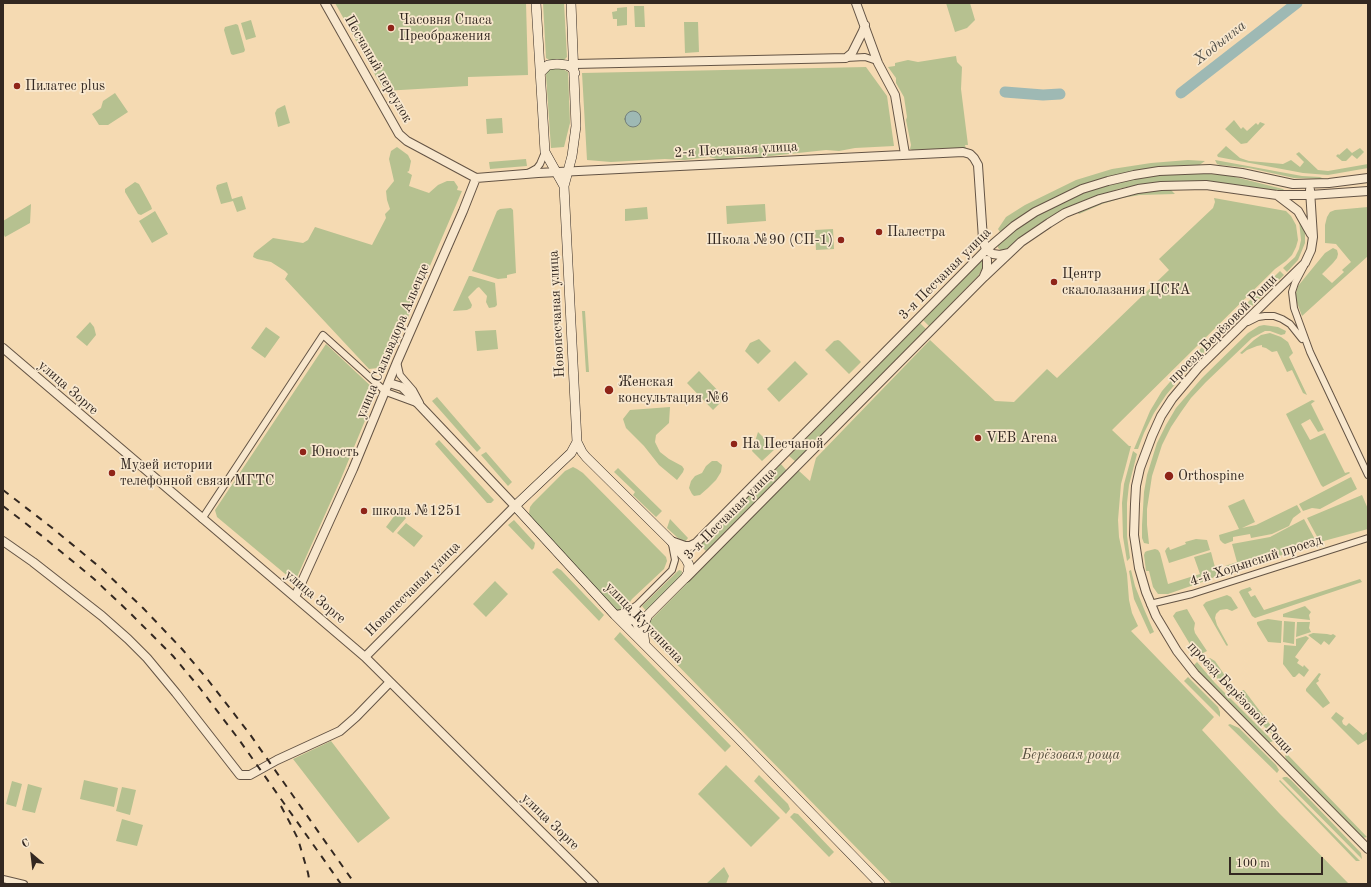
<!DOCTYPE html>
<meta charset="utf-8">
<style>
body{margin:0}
#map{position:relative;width:1371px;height:887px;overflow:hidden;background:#f5dab2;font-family:"Old Standard TT",serif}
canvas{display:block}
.frame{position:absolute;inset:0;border:4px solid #332821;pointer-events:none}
.north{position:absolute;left:12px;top:835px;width:40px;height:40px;-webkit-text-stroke:3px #f8e7cd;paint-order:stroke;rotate:332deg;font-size:11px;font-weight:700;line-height:16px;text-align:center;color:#332821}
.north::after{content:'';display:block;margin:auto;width:14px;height:18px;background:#332821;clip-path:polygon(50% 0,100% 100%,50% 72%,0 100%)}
.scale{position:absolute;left:1229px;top:857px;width:94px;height:18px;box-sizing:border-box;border:2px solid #332821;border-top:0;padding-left:5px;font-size:12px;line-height:14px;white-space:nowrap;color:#332821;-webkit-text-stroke:3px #f8e7cd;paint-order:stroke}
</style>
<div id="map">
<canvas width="1371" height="887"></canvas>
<div class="frame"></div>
<div class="north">С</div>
<div class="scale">100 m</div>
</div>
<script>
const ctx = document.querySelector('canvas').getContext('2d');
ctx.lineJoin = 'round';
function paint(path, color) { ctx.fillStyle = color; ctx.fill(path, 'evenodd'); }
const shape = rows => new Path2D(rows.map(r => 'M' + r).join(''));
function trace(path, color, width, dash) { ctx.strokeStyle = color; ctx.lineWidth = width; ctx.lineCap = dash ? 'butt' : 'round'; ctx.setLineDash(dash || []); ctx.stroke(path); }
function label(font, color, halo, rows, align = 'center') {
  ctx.font = font + ' "Old Standard TT",serif'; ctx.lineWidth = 3.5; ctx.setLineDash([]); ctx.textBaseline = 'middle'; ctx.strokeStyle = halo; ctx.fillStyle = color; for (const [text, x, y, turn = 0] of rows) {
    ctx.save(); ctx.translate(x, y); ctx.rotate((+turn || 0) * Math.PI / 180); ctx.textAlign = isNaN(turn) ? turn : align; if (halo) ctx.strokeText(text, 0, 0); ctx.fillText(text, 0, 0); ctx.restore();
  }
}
paint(shape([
 [335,3,526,3,528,75,468,77,468,86,384,91],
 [543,3,564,3,567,57,564,60,549,60,546,58],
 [946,3,970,3,975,20,967,28,955,32],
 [634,6,644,6,645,27,635,27],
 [627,7,627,25,617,26,617,19,613,19,612,12,617,11,617,8],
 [251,20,256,37,246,40,241,23],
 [684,22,698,22,699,52,685,53],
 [236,24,238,25,245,50,244,52,233,55,231,54,224,30,225,27],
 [956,56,957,62,962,67,961,89,968,145,965,145,966,149,916,152,910,149,911,145,906,120,907,117,904,97,896,83,896,78,888,67,895,66,895,63,908,60,918,62],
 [866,67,887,96,894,146,855,148,839,151,826,150,761,157,738,157,721,160,709,157,685,160,665,159,611,162,587,160,582,73],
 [551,69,563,69,568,72,570,123,564,147,551,148,546,75,547,71],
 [115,93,128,112,108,125,99,125,92,114,101,108,103,101],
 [285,105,290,123,278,127,275,113,277,109],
 [502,118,503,133,487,134,486,119],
 [1234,120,1241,129,1243,127,1247,131,1256,123,1258,125,1260,122,1265,124,1247,143,1241,144,1225,129],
 [1226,146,1240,158,1249,161,1283,164,1291,160,1300,167,1304,162,1296,154,1299,152,1318,170,1328,171,1368,164,1368,168,1328,175,1303,173,1218,157,1217,155],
 [397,147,408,155,411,161,409,171,407,172,412,175,409,186,429,193,438,185,447,181,454,181,458,187,457,190,462,191,388,364,378,368,369,369,285,279,288,274,285,271,271,262,257,259,253,257,254,253,273,238,303,243,308,240,315,227,372,245,386,218,385,214,390,209,387,200,386,191,394,181,389,159,391,151],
 [1347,148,1352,153,1360,148,1364,152,1357,159,1352,155,1346,161,1342,161,1336,156,1338,154,1339,155],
 [526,159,527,166,490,169,489,162],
 [1188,160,1205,161,1198,166,1159,168,1106,177,1081,186,1057,197,1033,209,1000,232,998,229,1006,217,1025,205,1076,180,1112,169,1151,163],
 [1215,160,1302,176,1320,177,1324,179,1294,178,1249,168,1220,165,1217,164],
 [1191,173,1227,175,1283,189,1285,191,1284,192,1207,182,1192,181,1161,182,1137,185,1118,189,1079,203,1047,219,1030,230,1005,250,1002,251,998,248,998,245,1013,230,1049,209,1086,192,1136,178,1160,175],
 [135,182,139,184,151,206,152,209,141,215,138,214,125,192,125,189],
 [227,182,232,199,242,196,246,209,237,212,233,201,221,204,216,188,217,185],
 [1170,189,1175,194,1140,195,1122,198,1102,204,1079,214,1077,212,1101,202,1139,192],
 [1214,198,1286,211,1291,216,1296,225,1298,240,1296,247,1292,255,1286,261,1275,269,1112,430,1129,446,1131,446,1121,484,1118,520,1119,537,1127,574,1129,600,1132,613,1138,626,1131,631,1214,717,1202,730,1279,813,1349,884,892,884,652,639,648,633,648,629,650,621,798,470,810,481,816,458,930,340,995,401,1014,402,1047,369,1057,378,1169,270,1159,259,1213,208,1215,202],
 [31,204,30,223,5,237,3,233,3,221],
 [765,204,766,221,727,224,726,206],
 [647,207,648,219,625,221,625,209],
 [1368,207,1368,256,1302,316,1296,300,1296,293,1298,286,1325,253,1333,248,1337,250,1338,254,1337,258,1333,263,1322,274,1332,283,1344,272,1342,270,1351,262,1336,244,1325,243,1325,225,1327,217,1330,212,1335,210],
 [511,208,513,210,516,273,507,275,507,278,498,279,472,271,497,211,500,209],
 [155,211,168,234,152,243,139,221],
 [1299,220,1305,230,1305,243,1298,260,1287,272,1283,268,1295,257,1299,249,1301,240],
 [833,229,834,249,816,250,815,230],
 [983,259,982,269,978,276,929,326,923,320],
 [1280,271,1284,275,1251,307,1247,303],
 [469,276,471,276,495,283,497,305,495,307,489,308,486,302,487,296,479,287,477,288,468,297,472,305,471,308,467,310,453,311],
 [1246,304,1250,308,1193,363,1166,395,1154,413,1144,433,1138,449,1134,449,1150,411,1162,391,1190,359],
 [582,311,585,311,589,372,586,372],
 [90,322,94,327,96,335,87,346,76,337],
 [920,323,926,329,796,462,789,456],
 [1264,325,1278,327,1286,331,1285,334,1281,335,1270,331,1265,331,1252,338,1206,382,1191,398,1181,412,1171,427,1162,445,1152,476,1147,509,1147,525,1149,544,1144,543,1142,538,1142,525,1144,492,1147,475,1157,443,1166,425,1176,408,1202,378,1248,333,1259,326],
 [266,327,280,337,265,358,251,348],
 [496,330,498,349,477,351,475,331],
 [1270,333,1281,337,1288,342,1293,353,1289,357,1307,395,1303,393,1292,370,1287,372,1277,351,1272,352,1266,348,1262,347,1262,345,1257,346,1247,350,1242,354,1240,353,1254,340,1261,335],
 [759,339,771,351,758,364,745,351,750,343],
 [838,340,840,341,861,362,849,374,825,350,834,341],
 [326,344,374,389,376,394,340,481,297,577,290,578,217,517,215,510],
 [795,361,808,374,779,402,767,389],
 [699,371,725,398,713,410,687,383],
 [437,397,481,448,477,452,432,401],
 [1312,400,1315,401,1311,404,1324,430,1318,432,1310,419,1301,424,1310,440,1325,433,1345,473,1349,472,1350,473,1323,487,1321,485,1286,414],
 [670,407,669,423,656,435,655,442,660,452,669,459,682,466,684,469,683,472,677,480,659,465,644,446,626,428,623,419,630,410],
 [758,432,775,449,762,461,752,451],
 [439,440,494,500,491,503,487,503,435,444],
 [1133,451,1137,454,1129,485,1127,503,1127,536,1130,558,1127,561,1123,537,1122,503,1124,484],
 [486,452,512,482,508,486,481,455],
 [712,461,717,461,722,465,721,472,716,480,708,488,700,495,694,496,692,494,689,488,691,481,695,476,702,473,706,466],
 [781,464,787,471,707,552,700,545],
 [573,467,577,469,583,473,666,557,667,561,664,569,632,599,626,608,623,611,618,611,531,519,529,513,530,507,533,503,565,471],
 [618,468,662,511,656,517,633,495,635,492,614,472],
 [1351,477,1357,489,1320,509,1312,508,1303,511,1299,504],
 [1362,495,1368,509,1368,529,1320,542,1307,518],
 [1244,499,1255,522,1242,528,1256,525,1297,505,1301,512,1293,518,1289,526,1272,534,1251,538,1250,534,1233,537,1233,541,1225,544,1223,543,1220,540,1219,535,1239,529,1228,506],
 [398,511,406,518,393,533,386,527],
 [670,519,688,538,685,542,679,539,667,528],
 [1304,519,1317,543,1230,573,1227,573,1225,570,1225,566,1237,562,1232,544,1270,537],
 [514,520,535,543,534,548,532,550,508,525],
 [406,523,423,536,414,547,397,533],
 [1196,539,1207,540,1210,550,1169,563,1165,551,1167,548,1169,547,1170,550,1186,544,1185,542],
 [1155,549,1158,550,1160,553,1168,584,1200,574,1194,557,1211,552,1217,575,1211,579,1168,594,1158,594,1153,587,1149,571,1146,571,1144,555,1145,552,1147,551],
 [557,568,561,570,604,615,599,621,552,572],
 [679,570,682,571,681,577,647,612,642,606],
 [1131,570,1135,586,1144,609,1154,632,1150,634,1134,599,1129,571],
 [1360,579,1362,582,1255,618,1252,616,1239,592,1241,590,1250,587,1252,590,1248,592,1251,597,1255,595,1264,610],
 [495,581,508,594,486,617,473,604],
 [1227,595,1231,597,1238,608,1232,611,1227,609,1220,610,1216,614,1215,618,1217,625,1228,645,1227,646,1226,645,1203,605,1206,602],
 [1305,606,1311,612,1309,615,1310,620,1283,617,1283,614],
 [1187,609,1195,623,1194,629,1195,633,1207,651,1197,656,1173,616,1176,612],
 [1268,619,1282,621,1281,643,1268,642,1257,624,1257,622],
 [1284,621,1295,622,1294,644,1283,642],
 [1297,622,1310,622,1309,628,1311,632,1296,637],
 [620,632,731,746,725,752,614,639],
 [1313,633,1327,634,1331,635,1333,634,1336,636,1329,645,1324,641,1321,645,1308,635],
 [1306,636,1309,638,1295,657,1299,660,1297,663,1303,667,1304,665,1309,670,1304,677,1299,673,1295,677,1293,677,1283,664,1284,645,1296,646,1296,639],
 [1210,658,1215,661,1237,693,1233,696,1204,664,1203,662,1205,660],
 [1197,662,1215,683,1273,741,1271,742,1268,742,1194,668,1194,665],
 [1319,673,1321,674,1318,679,1319,681,1316,683,1330,703,1323,708,1306,691,1306,689],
 [1188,677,1218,707,1220,712,1220,717,1184,681],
 [1243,690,1244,690,1275,731,1278,735,1276,738,1234,697],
 [1336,712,1344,718,1342,721,1343,724,1346,726,1349,723,1363,735,1368,731,1368,739,1358,745,1331,718],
 [1230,724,1239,728,1276,765,1279,770,1277,773,1228,725],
 [331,741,390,818,358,843,293,759],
 [1287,754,1367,837,1363,838,1287,762,1285,756],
 [726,765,780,818,751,847,698,794],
 [759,775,788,804,790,809,786,814,754,781],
 [1284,777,1287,777,1291,780,1361,853,1362,859,1282,778],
 [84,780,118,788,114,807,80,799],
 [1280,780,1360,861,1356,861,1279,781],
 [12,781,22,784,16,807,6,804],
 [28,784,42,788,35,813,22,810],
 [122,787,136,790,130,815,116,811],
 [794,813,798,814,834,852,829,857,790,817],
 [122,819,143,825,137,846,116,841],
 [724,867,729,876,726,884,706,884]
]), '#b6c190');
const water = shape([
 '625 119a8 8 0 1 1 16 0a8 8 0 1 1-16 0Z'
]);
paint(water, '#9eb9b4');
trace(water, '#737f79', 1);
trace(shape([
 [1005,92,1043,95,1060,94],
 [1181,93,1297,3]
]), '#9eb9b4', 11);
const minor = shape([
 [846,58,865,57,877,61],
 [528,173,537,168,540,164,545,152],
 [1304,266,1295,283,1292,292,1294,308,1310,352,1368,475],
 [1248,322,1258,317,1265,316,1274,316,1282,319,1290,324,1302,339],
 [397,362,400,375,413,390,420,403],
 [202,519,323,335,386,392,416,403],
 [1150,604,1192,594,1368,538],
 [637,605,634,614,634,620,641,637],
 [616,614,627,612,637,605,672,570,675,560,672,544],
 [3,879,24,884]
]);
const tertiary = shape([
 [325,3,399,134,407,141,476,178],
 [856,3,878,63,895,95,905,154],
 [574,64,846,58,852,53,863,31,865,25],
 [476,178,538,173,963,152,970,154,974,158,978,165,983,239,986,250],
 [1310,190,1313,237,1311,250,1305,263,1198,368,1172,399,1161,416,1152,436,1140,468,1136,486,1135,504,1134,535,1139,568,1146,592,1156,616,1177,651,1195,674,1209,688,1368,849],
 [1277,195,1298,211,1311,234],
 [986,250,993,254,1000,255,1009,253],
 [984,276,987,269,987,260],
 [3,348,365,657,594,884],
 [3,541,33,562,102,616,128,639,147,658,176,693,240,775,250,775,277,760,340,731,356,717,390,682],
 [671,541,685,546,690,546,696,543,986,250,1014,226,1035,212,1082,189,1108,181,1134,175,1159,171,1210,169,1242,173,1293,184,1329,183,1368,178],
 [686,578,984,277,1021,242,1049,223,1065,213,1100,199,1138,189,1161,186,1206,185,1277,195,1310,195,1368,191],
 [295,597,353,469,397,362,463,211,476,178],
 [365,657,515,506,407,392,402,387,389,383]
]);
const secondary = shape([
 [536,3,545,152,564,186],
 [571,3,576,126,572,156,564,186,577,442,582,452,586,457,671,541,686,559,689,565,688,573,685,578,645,618,636,620,629,620,615,615],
 [541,72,548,65,557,64,567,65,572,68,575,73],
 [577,442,571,453,515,506,615,615,737,737,880,884],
 [645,644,643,629,644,624,648,615]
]);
trace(minor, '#645445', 8);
trace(tertiary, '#645445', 10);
trace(secondary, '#332821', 10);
trace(minor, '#f8e7cd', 6);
trace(tertiary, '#f8e7cd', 8);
trace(secondary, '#f8e7cd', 9);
trace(shape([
 [3,490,51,527,102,569,143,608,182,649,208,680,249,733,355,884],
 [3,506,42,536,93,578,129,612,173,656,199,687,240,741,341,884],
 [281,806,290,823,298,839,308,873,310,884]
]), '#332821', 2, [7, 7]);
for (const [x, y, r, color] of [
 [391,28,4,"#8f2418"],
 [17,86,4,"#8f2418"],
 [879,232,4,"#8f2418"],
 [841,240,4,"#8f2418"],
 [1054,282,4,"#8f2418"],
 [609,390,5,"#8f2418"],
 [978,438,4,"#8f2418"],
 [734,444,4,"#8f2418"],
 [303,452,4,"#8f2418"],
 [112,473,4,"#8f2418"],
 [1169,476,5,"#8f2418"],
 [364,511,4,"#8f2418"]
]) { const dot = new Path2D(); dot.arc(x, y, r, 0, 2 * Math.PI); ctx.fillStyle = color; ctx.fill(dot); trace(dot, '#f8e7cd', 1.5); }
label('14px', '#332821', '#f8e7cd', [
 ["Часовня Спаса",399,20],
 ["Преображения",399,36],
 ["Пилатес plus",25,86],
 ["Палестра",887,232],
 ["Школа №90 (СП-1)",833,240,"right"],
 ["Центр",1062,274],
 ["скалолазания ЦСКА",1062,290],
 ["Женская",618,382],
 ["консультация №6",618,398],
 ["VEB Arena",986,438],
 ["На Песчаной",742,444],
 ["Юность",311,452],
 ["Музей истории",120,465],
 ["телефонной связи МГТС",120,481],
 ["Orthospine",1178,476],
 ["школа №1251",372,511]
], 'left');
label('14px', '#332821', '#f8e7cd', [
 ["Песчаный переулок",378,69,60],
 ["2-я Песчаная улица",736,150,-3],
 ["3-я Песчаная улица",945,274,-45],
 ["Новопесчаная улица",557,314,-93],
 ["проезд Берёзовой Рощи",1223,329,-45],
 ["улица Сальвадора Альенде",393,341,-67],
 ["улица Зорге",68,388,41],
 ["3-я Песчаная улица",730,514,-45],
 ["4-й Ходынский проезд",1256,561,-18],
 ["Новопесчаная улица",413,589,-45],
 ["улица Зорге",315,597,40],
 ["улица Куусинена",644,623,46],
 ["проезд Берёзовой Рощи",1240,698,47],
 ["улица Зорге",550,822,44]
]);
label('italic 14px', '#544e3d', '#f8e7cd', [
 ["Берёзовая роща",1071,755]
]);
label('italic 15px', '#4e4c46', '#f8e7cd', [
 ["Ходынка",1220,43,-38]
]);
</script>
